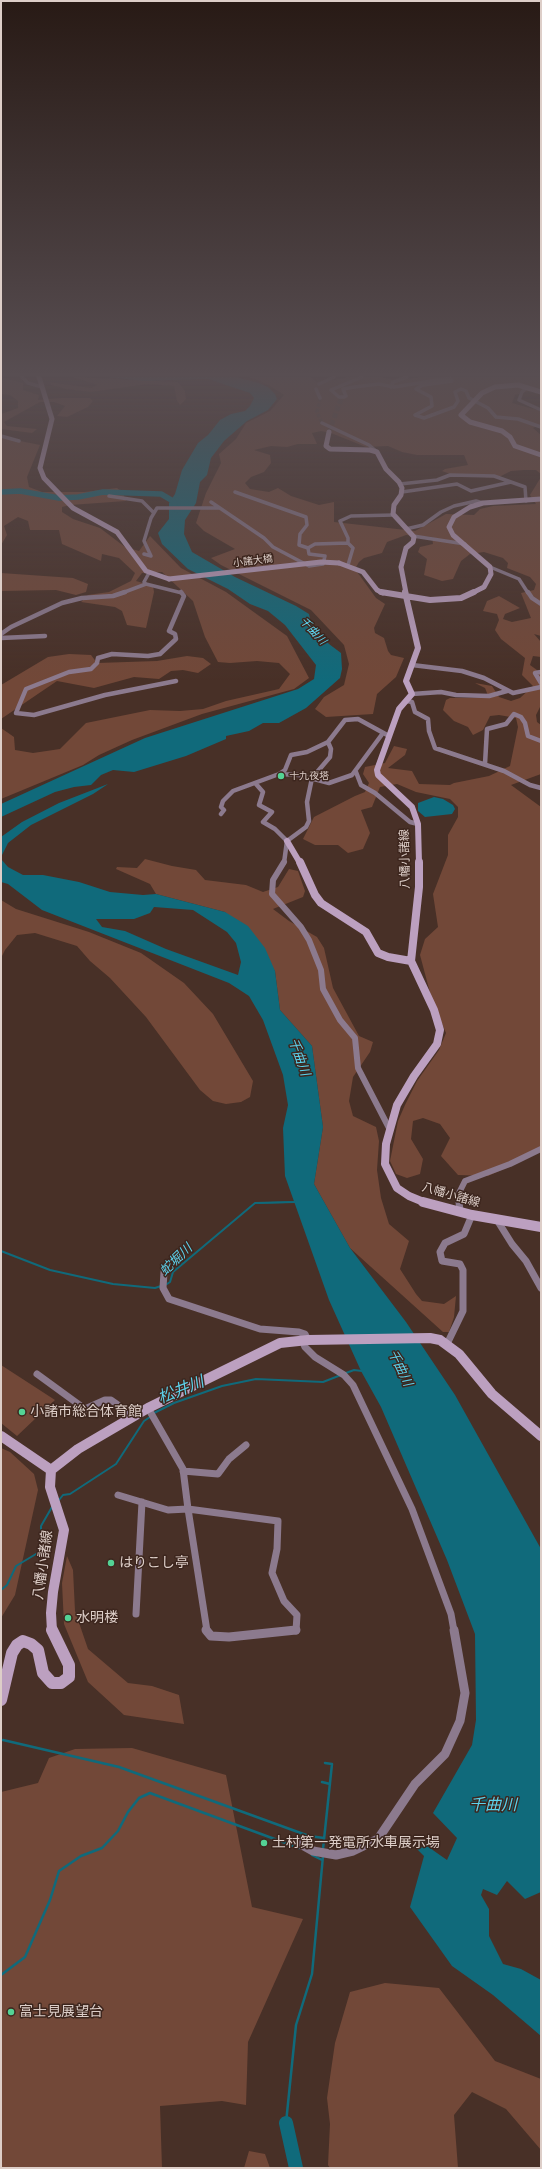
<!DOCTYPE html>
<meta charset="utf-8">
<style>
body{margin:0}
#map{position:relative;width:542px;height:2169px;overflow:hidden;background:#483027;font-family:"Alegreya Sans",sans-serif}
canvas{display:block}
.frame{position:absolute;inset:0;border:2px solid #ddcec8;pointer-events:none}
</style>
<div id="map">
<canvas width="542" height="2169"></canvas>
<div class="frame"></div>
</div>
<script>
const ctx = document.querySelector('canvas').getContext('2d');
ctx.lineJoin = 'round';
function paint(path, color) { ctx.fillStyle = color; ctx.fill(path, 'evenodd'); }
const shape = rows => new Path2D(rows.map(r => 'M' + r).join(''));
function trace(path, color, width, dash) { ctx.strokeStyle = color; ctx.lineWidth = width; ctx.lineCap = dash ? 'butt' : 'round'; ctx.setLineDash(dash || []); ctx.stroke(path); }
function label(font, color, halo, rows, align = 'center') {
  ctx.font = font + ' "Alegreya Sans","Noto Sans JP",sans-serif'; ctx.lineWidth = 3; ctx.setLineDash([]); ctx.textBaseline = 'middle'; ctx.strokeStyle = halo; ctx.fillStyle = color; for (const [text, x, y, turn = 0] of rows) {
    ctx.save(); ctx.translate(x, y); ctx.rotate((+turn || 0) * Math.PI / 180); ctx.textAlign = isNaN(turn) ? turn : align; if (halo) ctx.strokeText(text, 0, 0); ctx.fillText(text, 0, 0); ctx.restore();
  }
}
paint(shape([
 [1,377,23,383,23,390,39,395,38,400,61,398,90,398,93,401,88,407,67,417,57,416,65,406,54,402,40,402,4,422,7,426,37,429,32,433,1,429,1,414,18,408,18,401,10,395,1,394],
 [73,377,178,382,185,391,186,399,180,405,177,401,174,386,148,384,91,392,66,389,51,385,50,382,91,388,97,385],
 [250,377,310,377,317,382,353,377,380,377,395,380,424,377,541,377,541,388,515,395,512,403,541,411,541,424,533,428,541,435,541,474,536,470,524,470,511,471,497,478,453,475,442,471,445,469,468,465,464,455,417,455,402,452,388,446,366,447,331,433,321,431,312,433,317,444,298,444,287,447,271,446,254,450,270,455,271,463,264,472,251,477,245,483,250,489,269,492,278,488,291,496,319,505,334,502,334,522,415,531,446,514,474,515,480,509,493,506,536,504,530,495,541,477,541,636,534,634,541,642,541,657,533,656,530,665,541,673,541,705,536,715,537,722,541,725,541,774,511,785,541,807,541,1148,530,1157,488,1176,458,1175,441,1156,450,1138,440,1124,423,1118,413,1121,411,1139,423,1159,420,1174,407,1178,396,1174,390,1161,398,1121,405,1105,417,1081,439,1050,446,1033,432,1000,420,955,425,939,438,927,433,894,448,855,448,835,458,817,458,807,450,799,416,792,397,784,380,787,372,807,361,810,370,833,363,849,348,853,338,845,315,845,303,839,314,817,355,796,365,792,369,783,363,774,365,767,385,763,394,746,407,749,405,755,388,768,412,771,419,784,450,785,454,783,489,776,510,766,518,727,516,718,499,715,490,716,483,730,473,735,468,727,454,721,443,710,446,700,450,698,489,698,485,688,475,683,492,686,499,697,511,701,520,698,533,686,522,675,525,658,501,639,495,630,499,620,497,614,483,611,487,601,499,596,520,608,505,614,503,619,512,622,531,618,521,593,534,590,536,584,530,577,507,568,508,563,503,558,484,552,470,554,461,561,453,579,442,581,424,575,427,559,418,552,420,547,433,544,432,537,406,535,387,542,382,553,364,558,359,562,355,569,376,598,385,604,374,628,375,633,384,638,388,651,391,655,404,658,396,677,377,694,373,714,326,717,315,709,324,697,344,685,349,664,344,645,311,610,221,565,211,558,235,549,204,531,196,523,206,493,221,463,219,454,236,439,246,423,270,411,284,395,270,386],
 [1,437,40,445,27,477,29,487,42,492,85,492,117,488,123,493,126,501,70,505,62,507,62,512,73,519,100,528,125,547,139,551,150,536,181,568,226,592,287,636,309,678,294,689,202,714,132,740,99,755,83,765,1,799,1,728,14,737,15,750,33,753,60,749,86,723,150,710,180,711,203,709,226,701,279,689,290,674,279,663,257,661,230,663,218,662,205,637,193,601,162,572,142,573,136,581,153,586,154,592,146,628,127,625,122,611,115,607,81,602,88,595,109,592,131,581,135,573,119,558,102,554,101,561,62,544,59,530,30,530,28,521,18,517,4,526,7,535,1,545],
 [1,573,73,578,88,584,86,592,76,595,56,590,1,591],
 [69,654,91,655,97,663,157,661,187,656,203,658,211,664,198,673,183,670,171,671,159,679,134,677,94,688,57,681,1,719,1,685,48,657],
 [145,859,172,866,196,870,205,880,246,885,263,892,278,887,289,869,298,871,305,891,303,897,273,909,289,921,317,937,324,948,333,988,359,1036,373,1042,370,1052,353,1077,349,1101,353,1116,376,1127,379,1141,377,1170,381,1198,389,1224,409,1241,400,1269,416,1294,422,1301,444,1304,456,1296,454,1317,449,1332,443,1332,350,1248,314,1184,323,1127,312,1046,280,1010,275,971,225,912,156,894,150,884,116,869,117,867,137,868],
 [1,900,16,909,89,932,141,953,184,983,213,1014,253,1081,250,1097,241,1102,226,1104,213,1101,200,1090,146,1017,110,978,90,961,77,946,35,933,17,935,5,950,1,958],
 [1,1365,55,1400,17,1436,1,1423],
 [1,1448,10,1452,34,1474,38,1490,15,1595,1,1618],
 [67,1556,73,1570,75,1611,88,1649,128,1683,152,1686,179,1695,184,1724,124,1715,88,1682,64,1624,62,1583],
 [132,1748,226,1775,252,1907,303,1919,248,2042,246,2105,222,2101,160,2106,162,2168,1,2168,1,1792,38,1783,49,1758,75,1749],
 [385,1983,439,1988,495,2061,541,2079,541,2150,506,2109,472,2092,454,2115,458,2168,330,2168,328,2165,330,2124,327,2098,335,2043,350,1992],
 [249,2151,265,2154,270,2168,244,2168]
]), '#724838');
paint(shape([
 [107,377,236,377,259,383,268,387,275,394,277,399,268,410,247,421,224,441,211,458,207,475,200,482,196,503,185,520,184,534,192,552,235,577,296,606,309,614,311,624,329,644,341,653,342,669,340,678,306,708,279,723,263,723,249,731,226,736,226,739,186,756,134,772,113,770,101,775,91,785,74,787,55,792,1,817,1,804,145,738,298,689,314,679,316,665,285,625,268,611,250,604,228,589,188,569,162,544,158,533,169,519,169,503,175,494,182,470,198,443,208,435,220,420,231,414,245,411,250,406,254,398,250,393,208,379,144,381],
 [108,784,93,794,31,825,8,843,1,857,1,837,22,822,59,803],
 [434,797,443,799,453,805,455,809,452,814,425,817,418,811,418,803],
 [1,859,8,867,23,875,43,875,79,882,110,892,143,895,156,894,225,912,248,926,265,948,275,971,280,1010,312,1046,323,1127,314,1184,350,1248,406,1322,455,1395,541,1549,541,1892,525,1899,507,1881,497,1895,483,1889,481,1895,489,1909,489,1936,503,1964,521,1969,541,1980,541,2036,493,1995,452,1966,410,1907,424,1856,417,1849,427,1846,447,1860,457,1838,433,1813,472,1745,476,1720,475,1634,447,1560,381,1407,361,1371,329,1300,285,1176,283,1128,288,1105,283,1075,263,1020,249,996,229,983,42,910,8,884,1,882],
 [154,907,193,910,227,932,236,943,241,962,238,975,166,949,125,931,102,927,96,919,134,919,150,913]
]), '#106a7b');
trace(shape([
 [258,1203,295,1202]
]), '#106a7b', 1.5);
trace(shape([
 [1,1251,50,1270,113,1284,155,1288,161,1286],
 [167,1284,170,1282,173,1272,255,1203,295,1202],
 [346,1373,354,1370,362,1371],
 [154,1413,174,1403,222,1386,256,1379,323,1382,341,1375],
 [59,1500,63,1495,70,1494,116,1464,144,1421,150,1417],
 [1,1590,7,1585,16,1566,41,1551,41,1526,52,1507]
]), '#106a7b', 2);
trace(shape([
 [3,1740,119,1767,309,1836,324,1838],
 [322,1782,330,1784],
 [323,1849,332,1764,325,1763],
 [312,1855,322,1860],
 [1,1975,25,1957,50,1900,59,1871,81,1856,102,1848,118,1831,128,1812,139,1798,150,1793,299,1848],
 [286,2123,296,2025,312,1974,323,1856]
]), '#106a7b', 2.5);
trace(shape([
 [1,492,20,491,59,498,78,497,103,492,161,494,173,501,177,510]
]), '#106a7b', 5.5);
trace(shape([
 [286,2123,296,2168]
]), '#106a7b', 14);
trace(shape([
 [320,398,317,412,322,423]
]), '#5e483f', 3.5, [3.5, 2]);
trace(shape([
 [329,432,349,377]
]), '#5e483f', 5, [5, 2.5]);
trace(shape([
 [22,377,28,383,42,387],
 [362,377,331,390,339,397,344,397,346,396,343,389,354,387,379,384,394,387,450,378,452,381,423,385,416,389,431,397,432,406,415,415,424,418,454,407,458,401,455,392,461,389,466,391,469,398,488,408,496,417,518,419,541,427],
 [319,384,334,377],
 [391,387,393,382,407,377],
 [527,387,522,392,519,400,541,410],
 [316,389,320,398],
 [322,423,369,445,376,451],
 [1,436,19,441],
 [400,484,437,480,450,475,494,476,511,482],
 [235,492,306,517,307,525,300,534,299,545,308,548,315,544,348,543],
 [402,492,457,484,471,491,511,482,525,487,526,501],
 [109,496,142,501,154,513],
 [211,502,264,538,273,547,309,566,323,564,325,556,309,554,308,548],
 [406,529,423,525,441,512,454,506,476,501,483,503],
 [413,536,465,544],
 [144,554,151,556,144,541,151,518,157,508,220,508],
 [348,565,353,548,348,543,348,538,340,521,351,516,394,515],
 [490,567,519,579,528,593],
 [146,584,144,582,149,573],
 [122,593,146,584,182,593]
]), '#8c7a8e', 3.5);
trace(shape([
 [528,592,532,598,541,604],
 [1,634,11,627,62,603,82,598,113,596,125,592],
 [1,638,45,636],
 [412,665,462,671,484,678,513,693,541,687],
 [541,672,535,673,541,683],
 [176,681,105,695,34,715,16,713,26,689,69,672,91,669,97,663,98,658,112,654,148,656,160,654,176,639,175,634,169,631,184,596,181,592],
 [412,694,441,692,456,695,489,696,507,691],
 [407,701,412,702,415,712,428,719,429,731,435,748,504,771,530,785,541,788],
 [485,764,487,729,506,724,514,714,521,717,525,723,528,736,541,741],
 [356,772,361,785,375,793,410,822,418,824],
 [279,774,299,775,329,783,352,775,383,733],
 [256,784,263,792,259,805,272,812,263,822,275,829,287,841],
 [221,814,224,810,221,807,223,801,233,791,279,774,285,770,291,755,307,752,328,742,345,720,358,719,389,736],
 [287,841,306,827,309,821,307,802,312,778,330,757,331,749,328,742],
 [284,863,287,841]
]), '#8c7a8e', 4.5);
trace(shape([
 [284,862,273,880,272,894,301,927,309,940,321,970,323,989,340,1020,355,1038,358,1068,389,1128],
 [460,1203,459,1193,465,1181,510,1164,541,1149]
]), '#8c7a8e', 6);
trace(shape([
 [459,1202,460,1211],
 [497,1220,512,1244,526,1261,541,1288],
 [164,1272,163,1288,169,1299,260,1329,299,1332,305,1334,308,1340],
 [302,1340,305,1347,315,1357,344,1375,353,1385,412,1509,451,1614,454,1631],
 [447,1344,463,1311,463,1270,460,1264,442,1261,440,1252,445,1243,464,1234,472,1215],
 [37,1374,85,1409,105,1400,111,1400,134,1416],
 [148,1408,183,1469,188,1509],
 [183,1471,218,1474,229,1459,246,1445],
 [118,1495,168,1510,188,1509],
 [188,1509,278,1521,277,1549,272,1573,284,1601,297,1615,296,1631],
 [188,1509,207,1631],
 [136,1614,142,1502]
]), '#8c7a8e', 7);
trace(shape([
 [206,1630,211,1636,229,1637,296,1630],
 [297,1842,313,1851,336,1855,353,1851,378,1839,415,1784,445,1754,460,1721,465,1693,454,1630]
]), '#8c7a8e', 9);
trace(shape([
 [39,377,52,419,40,468,44,478,73,508,117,532,146,571,169,579],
 [541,392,518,385,495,387,482,393,461,415,470,422,502,431,510,437,515,446,541,455],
 [329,432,326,446,330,449,370,450,377,452,386,469,399,482,402,488,401,495,394,505,393,514,414,537,413,542,406,548,401,567,406,593],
 [339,563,363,572,377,590,383,593],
 [472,593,484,587,491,574,490,567,453,535,449,527,454,517,470,507,483,503,541,499]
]), '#bca0c0', 5);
trace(shape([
 [381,592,430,600,461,598,474,592],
 [405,592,418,648,406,681,412,694,399,709,377,770,378,775,412,807,418,824,419,863],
 [287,841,300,863]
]), '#bca0c0', 6);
trace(shape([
 [300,862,315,895,321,903,366,932,378,953,388,957,411,961],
 [419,862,419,887,411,961,434,1010,440,1030,437,1044,414,1076,397,1105,386,1144,385,1164,397,1188,409,1196,426,1203]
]), '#bca0c0', 8);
trace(shape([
 [423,1202,472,1215,541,1227],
 [1,1436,51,1470],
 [52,1631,51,1613,53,1592,64,1530,50,1487,51,1470,78,1449,148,1408,280,1343,308,1340,430,1338,440,1340,459,1354,492,1394,541,1436]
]), '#bca0c0', 10);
trace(shape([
 [1,1700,12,1653,17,1645,23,1641,31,1644,38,1650,43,1673,52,1683,61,1683,69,1677,69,1665,52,1630]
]), '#bca0c0', 12);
trace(shape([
 [169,579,321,562,339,563]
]), '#bca0c0', 5);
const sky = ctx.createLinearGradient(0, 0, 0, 681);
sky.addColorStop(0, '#281a15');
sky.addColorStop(0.55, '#584e52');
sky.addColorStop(1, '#584e5200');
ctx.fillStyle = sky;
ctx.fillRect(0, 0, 542, 681);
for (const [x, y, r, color] of [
 [281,776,4,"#54d395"],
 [22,1412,4,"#54d395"],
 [111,1563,4,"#54d395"],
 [68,1618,4,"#54d395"],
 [264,1843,4,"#54d395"],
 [11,2012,4,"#54d395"]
]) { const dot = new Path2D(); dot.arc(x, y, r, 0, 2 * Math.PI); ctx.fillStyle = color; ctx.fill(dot); trace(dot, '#3d261e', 1.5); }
label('10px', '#ddcec8', '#3d261e', [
 ["小諸大橋",253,561,-7]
]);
label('10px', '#ddcec8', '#3d261e', [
 ["十九夜塔",289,776]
], 'left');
label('italic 11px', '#5cd2ec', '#3d261e', [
 ["千曲川",313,631,47]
]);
label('12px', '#ddcec8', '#3d261e', [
 ["八幡小諸線",405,859,-91],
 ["八幡小諸線",451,1195,16]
]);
label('italic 13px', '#5cd2ec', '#3d261e', [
 ["千曲川",299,1057,70],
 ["蛇堀川",176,1260,-44],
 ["千曲川",400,1368,64]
]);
label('14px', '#ddcec8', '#3d261e', [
 ["小諸市総合体育館",30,1412],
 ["はりこし亭",119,1563],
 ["水明楼",76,1618],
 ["土村第一発電所水車展示場",272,1843],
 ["富士見展望台",19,2012]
], 'left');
label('14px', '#ddcec8', '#3d261e', [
 ["八幡小諸線",43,1565,-82]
]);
label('italic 16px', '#5cd2ec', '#3d261e', [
 ["松井川",181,1390,-22],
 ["千曲川",493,1805]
]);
</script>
